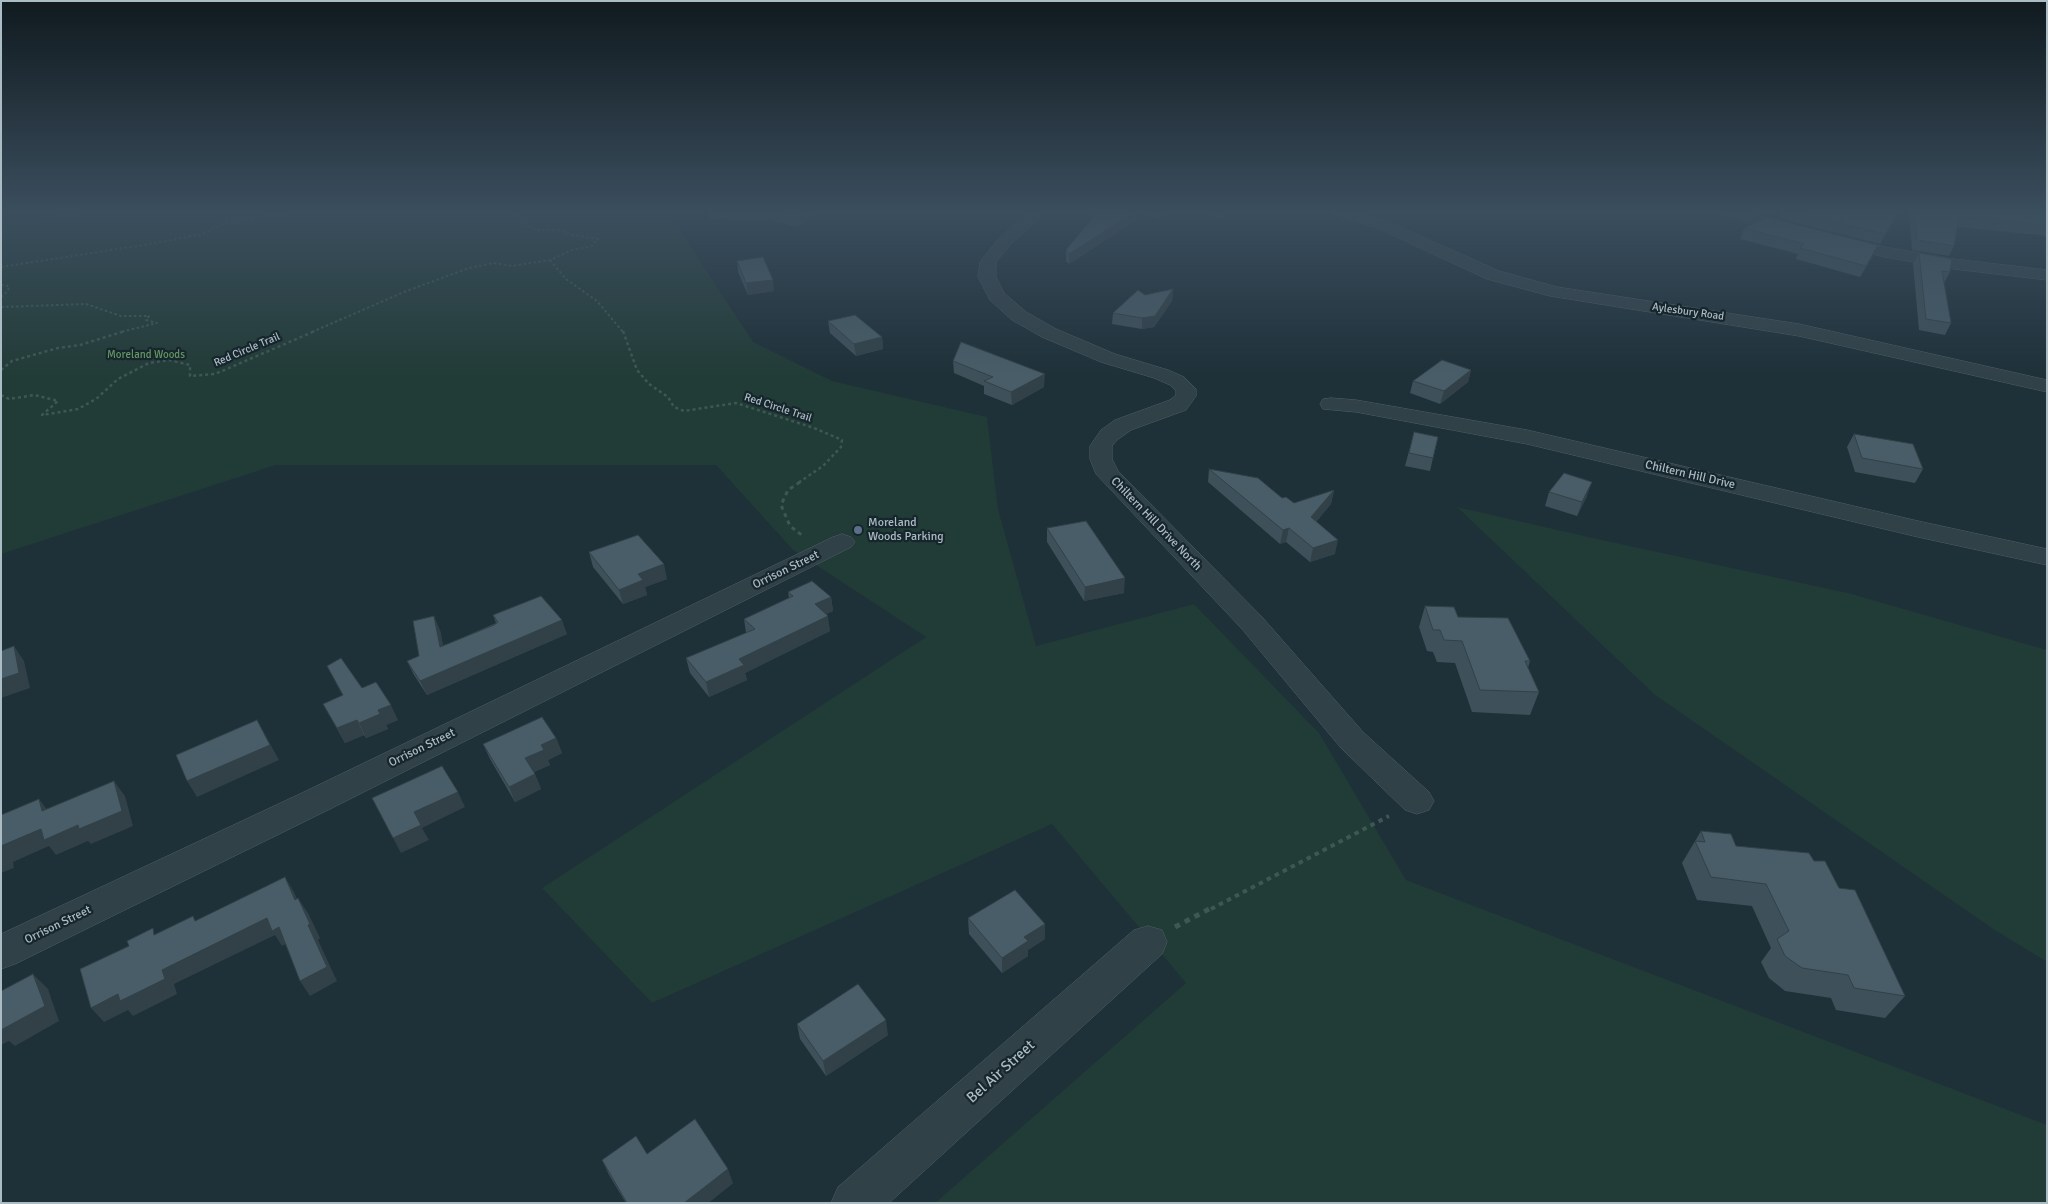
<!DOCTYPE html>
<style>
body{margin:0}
#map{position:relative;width:2048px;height:1204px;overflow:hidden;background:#1e3038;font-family:Signika,sans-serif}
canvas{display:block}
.frame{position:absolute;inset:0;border:2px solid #abbcc5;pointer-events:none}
</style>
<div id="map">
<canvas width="2048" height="1204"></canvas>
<div class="frame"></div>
</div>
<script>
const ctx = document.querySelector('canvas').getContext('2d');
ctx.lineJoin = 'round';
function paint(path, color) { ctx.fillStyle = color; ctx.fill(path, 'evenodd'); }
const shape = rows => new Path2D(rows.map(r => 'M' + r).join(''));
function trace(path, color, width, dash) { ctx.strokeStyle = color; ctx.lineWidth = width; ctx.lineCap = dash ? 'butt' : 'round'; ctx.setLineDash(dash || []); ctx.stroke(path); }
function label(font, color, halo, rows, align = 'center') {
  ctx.font = font + ' Signika,sans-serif'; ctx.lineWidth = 4.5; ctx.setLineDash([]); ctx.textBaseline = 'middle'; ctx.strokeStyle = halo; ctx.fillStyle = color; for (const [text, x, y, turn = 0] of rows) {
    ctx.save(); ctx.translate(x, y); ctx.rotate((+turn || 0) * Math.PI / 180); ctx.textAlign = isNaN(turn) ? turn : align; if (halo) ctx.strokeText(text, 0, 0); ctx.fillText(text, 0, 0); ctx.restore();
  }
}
paint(shape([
 [84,211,667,211,753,342,832,381,987,417,998,509,1036,646,1194,604,1319,733,1406,880,2047,1125,2047,1203,935,1203,1186,983,1052,824,652,1003,542,888,926,637,793,550,716,465,276,465,1,554,1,221],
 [1457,507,1602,540,1848,593,2047,650,2047,962,1993,929,1655,695]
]), '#213b36');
const minor = shape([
 [1030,211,1047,211,1011,244,996,262,996,277,1004,293,1026,312,1056,329,1115,354,1168,370,1184,377,1196,389,1196,396,1186,410,1131,430,1117,440,1112,446,1112,459,1118,471,1262,617,1363,732,1429,792,1434,801,1429,810,1417,814,1405,810,1341,748,1242,629,1096,474,1090,459,1090,446,1101,430,1115,420,1170,400,1176,395,1176,391,1170,385,1154,378,1101,362,1042,337,1012,320,990,300,978,277,980,262,999,238,1030,211],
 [1330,211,1353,211,1387,221,1499,271,1557,287,1799,324,2047,380,2047,392,1799,336,1550,296,1487,279,1375,227,1333,214,1330,211],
 [1717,211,1740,211,1801,227,1803,230,1801,233,1795,235,1719,214,1717,211],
 [1839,236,1885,247,1954,259,2047,270,2047,280,1954,269,1885,257,1833,244,1831,241,1833,238,1839,236],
 [1331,398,1356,400,1527,430,1918,521,2047,549,2047,565,1918,537,1527,444,1356,412,1323,409,1320,404,1323,399,1331,398],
 [842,534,851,537,855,542,851,547,330,809,15,964,1,969,1,934,306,791,833,537,842,534],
 [1148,926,1162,930,1167,942,1162,954,889,1203,831,1203,838,1187,1134,930,1148,926]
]);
trace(minor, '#4f5f66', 1);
trace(shape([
 [550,260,566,279,597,301,623,332],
 [1,267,150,244,203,234,224,223,301,211],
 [1,285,9,286,8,291,1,297],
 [1,307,86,304,121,316,149,316,146,320,157,323,121,332],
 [312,332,404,292,469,268,494,263,512,266,550,260,572,250,592,246,598,239,573,235,560,230,536,230,515,218,513,211]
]), '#3f5753', 2, [2.5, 2.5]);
trace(shape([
 [623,331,637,370,649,384,668,397,674,407,684,411,736,403,814,428,842,440,841,447,823,466,798,483],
 [1,370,12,361,58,348,80,345,125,331],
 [1,395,9,399,35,395,58,401,42,415,78,409,96,399,118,379,149,363,169,360,190,365,190,376,215,374,315,331]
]), '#3f5753', 2.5, [3, 3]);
trace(shape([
 [800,482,788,490,781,505,790,526,803,536]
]), '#3f5753', 3, [4, 4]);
trace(shape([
 [1211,909,1389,816]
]), '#3f5753', 4, [4.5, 4.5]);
trace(shape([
 [1175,927,1213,907]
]), '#3f5753', 5, [5.5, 5.5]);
paint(minor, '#314148');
paint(shape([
 [707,211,822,211,797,227,770,220,709,219],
 [1098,211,1171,211,1167,216,1162,215,1160,218,1141,215,1138,219,1069,264,1066,261,1066,250],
 [1199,211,1238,211,1222,219],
 [1783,211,1900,211,1880,244,1780,219],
 [1909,211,2047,211,2047,237,2040,235,1957,227,1954,246,1949,256,1912,250],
 [1744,228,1873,256,1860,277,1796,259,1798,254,1740,239],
 [1919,253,1950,272,1944,283,1951,323,1945,335,1919,330,1913,264],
 [737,261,774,291,748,295,738,272],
 [1173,289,1172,301,1154,327,1142,329,1112,324,1113,313,1145,295],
 [828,321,882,337,883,349,856,356,830,333],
 [953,361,1044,387,1012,405,984,394,984,386,954,373],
 [1471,370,1468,382,1440,404,1410,393,1413,381],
 [1414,432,1438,437,1430,471,1405,466],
 [1854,434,1923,469,1915,483,1855,472,1847,447],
 [1209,469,1294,503,1334,490,1331,504,1316,522,1335,554,1310,562,1286,542,1280,544,1208,482],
 [1549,492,1587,496,1577,516,1545,506],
 [1047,528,1124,593,1084,601,1047,542],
 [589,552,667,579,645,587,647,595,623,604,593,567],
 [788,592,831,597,833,611,826,614,830,631,745,673,747,680,709,697,690,673,686,658,746,633,744,619,789,598],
 [1425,606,1458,617,1530,661,1528,668,1539,692,1530,715,1472,712,1455,663,1437,662,1433,652,1427,651,1419,627],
 [493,615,567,634,427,695,414,675,407,661,419,656,440,630,443,646,496,623],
 [327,666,362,688,398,720,386,725,388,729,366,738,364,735,345,743,323,704,343,696],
 [556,738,562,753,548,760,550,765,534,772,541,789,515,802,490,759,483,744],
 [1701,831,1736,846,1814,861,1839,888,1905,996,1885,1018,1836,1010,1831,998,1785,991,1769,978,1761,962,1771,948,1752,906,1697,900,1682,863],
 [968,918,1045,924,1045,939,1028,950,1028,956,1002,973,969,934],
 [797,1024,888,1035,826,1076,800,1039],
 [647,1154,733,1183,708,1203,626,1203,609,1175,602,1160]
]), '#3e5059');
paint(shape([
 [807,211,822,211,797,227,796,218],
 [1136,211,1141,211,1141,215,1138,219,1069,264,1069,254],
 [1167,211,1171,211,1167,216],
 [1223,211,1238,211,1222,219],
 [1899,211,1900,211,1880,244,1885,234],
 [1878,245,1873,256,1860,277,1866,266],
 [773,280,774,291,748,295,746,283],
 [1173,289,1172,301,1154,327,1142,329,1142,318],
 [882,337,883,349,856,356,854,344],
 [1471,370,1468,382,1440,404,1444,391],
 [1045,374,1044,387,1012,405,1011,392],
 [1592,482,1587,496,1577,516,1582,502],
 [1334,490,1331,504,1308,531,1311,517],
 [1289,528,1286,542,1280,544,1283,530],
 [1338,540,1335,554,1310,562,1313,548],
 [664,564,667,579,645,587,647,595,623,604,619,590,638,574],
 [1125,578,1124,593,1084,601,1085,587],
 [831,597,833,611,817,619,815,604],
 [434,616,440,630,446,661,440,647],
 [828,616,830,631,745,673,747,680,709,697,706,682,739,659],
 [562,620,567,634,427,695,420,681],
 [14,646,24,661,30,688,1,698,1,679],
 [391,705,398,720,386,725,388,729,366,738,359,723,378,710],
 [257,720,279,760,197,797,187,781],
 [357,720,364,735,345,743,337,728],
 [556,738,562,753,548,760,550,765,531,773,525,758,541,745],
 [535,774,541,789,515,802,509,787],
 [114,781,125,796,133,826,91,844,88,841,56,855,49,846,13,862,14,868,1,873,1,846,41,829,78,825],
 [458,792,465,807,422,828,429,840,401,853,393,838,414,812],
 [39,799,51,815,42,811],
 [285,877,294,892,304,915,295,900],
 [298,898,308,913,320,938,318,940,337,981,310,996,300,981,308,925],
 [267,918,279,927,289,942,282,946,275,935,174,984,177,994,133,1016,128,1010,104,1022,91,1008,162,970],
 [1045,924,1045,939,1028,950,1028,956,1002,973,1002,958,1024,937],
 [33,974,48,989,59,1021,15,1046,9,1041,1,1045,1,1028],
 [886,1020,888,1035,826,1076,823,1061],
 [728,1169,733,1183,708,1203,684,1203]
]), '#324148');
const building = shape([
 [751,211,807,211,796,218,769,211,751,211],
 [1098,211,1136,211,1069,254,1066,250,1098,211],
 [1790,211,1899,211,1885,234,1790,211],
 [1914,211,2047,211,2047,225,1959,217,1954,246,1917,240,1914,211],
 [1767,217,1878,245,1866,266,1800,248,1804,244,1744,228,1767,217],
 [1919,253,1952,259,1950,272,1942,271,1951,323,1926,319,1919,253],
 [763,257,773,280,746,283,737,261,763,257],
 [1173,289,1155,316,1142,318,1113,313,1138,290,1145,295,1173,289],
 [855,315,882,337,854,344,828,321,855,315],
 [961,342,1045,374,1011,392,984,381,993,377,953,361,961,342],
 [1442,360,1471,370,1444,391,1413,381,1442,360],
 [1414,432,1438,437,1433,458,1409,453,1414,432],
 [1854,434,1913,444,1923,469,1862,458,1854,434],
 [1209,469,1258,478,1282,498,1286,497,1294,503,1334,490,1311,517,1338,540,1313,548,1289,528,1283,530,1209,469],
 [1564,473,1592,482,1582,502,1549,492,1564,473],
 [1086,521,1125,578,1085,587,1047,528,1086,521],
 [638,535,664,564,638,574,643,580,619,590,589,552,638,535],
 [812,581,831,597,815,604,828,616,739,659,744,665,706,682,686,658,755,629,744,619,793,596,788,592,812,581],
 [541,596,562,620,420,681,407,661,419,656,413,621,434,616,440,647,494,625,498,622,493,615,541,596],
 [1425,606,1454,607,1458,617,1508,618,1530,661,1525,661,1539,692,1480,690,1462,641,1444,640,1440,630,1433,630,1425,606],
 [14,646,19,673,1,679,1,651,14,646],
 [341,658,362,688,376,682,391,705,378,710,380,714,359,723,357,720,337,728,323,704,343,695,327,666,341,658],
 [542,717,556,738,541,745,544,750,525,758,535,774,509,787,483,744,542,717],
 [257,720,270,745,187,781,176,755,257,720],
 [442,766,458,792,414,812,421,825,393,838,372,798,442,766],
 [114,781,122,811,79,829,78,825,44,840,41,829,1,846,1,815,39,799,42,811,114,781],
 [1701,831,1731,834,1736,846,1809,853,1814,861,1825,861,1839,888,1855,890,1905,996,1854,988,1848,975,1802,968,1785,956,1777,939,1789,931,1766,884,1711,877,1695,841,1705,842,1701,831],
 [285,877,295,900,298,898,310,924,308,925,327,967,300,981,279,927,272,931,267,918,162,970,165,979,120,1001,118,994,91,1008,80,969,129,946,127,941,153,928,154,935,193,916,195,921,285,877],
 [1015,890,1045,924,1024,937,1028,941,1002,958,968,918,1015,890],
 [33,974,45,1006,1,1030,1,991,33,974],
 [858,984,886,1020,823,1061,797,1024,858,984],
 [695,1119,728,1169,684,1203,627,1203,602,1160,636,1136,647,1154,695,1119]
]);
paint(building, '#485d67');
trace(building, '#324148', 1);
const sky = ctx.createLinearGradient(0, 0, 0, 379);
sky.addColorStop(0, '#101a1f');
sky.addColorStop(0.56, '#3b4e5e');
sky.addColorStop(1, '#3b4e5e00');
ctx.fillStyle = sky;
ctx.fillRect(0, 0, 2048, 379);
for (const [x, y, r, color] of [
 [858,530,5,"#5c6f8a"]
]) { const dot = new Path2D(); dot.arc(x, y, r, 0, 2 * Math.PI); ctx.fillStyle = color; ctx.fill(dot); trace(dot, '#17262c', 2); }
label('11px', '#abbcc5', '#17262c', [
 ["Aylesbury Road",1688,312,8],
 ["Red Circle Trail",247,350,-23],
 ["Red Circle Trail",778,408,18]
]);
label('11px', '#649762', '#17262c', [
 ["Moreland Woods",146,355]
]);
label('12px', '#abbcc5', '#17262c', [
 ["Chiltern Hill Drive",1690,475,13],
 ["Chiltern Hill Drive North",1156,524,46],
 ["Orrison Street",786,570,-26],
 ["Orrison Street",422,748,-26],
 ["Orrison Street",58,925,-26]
]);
label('12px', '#abbcc5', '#17262c', [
 ["Moreland",868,523],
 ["Woods Parking",868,537]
], 'left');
label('15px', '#abbcc5', '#17262c', [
 ["Bel Air Street",1001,1072,-42]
]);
</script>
